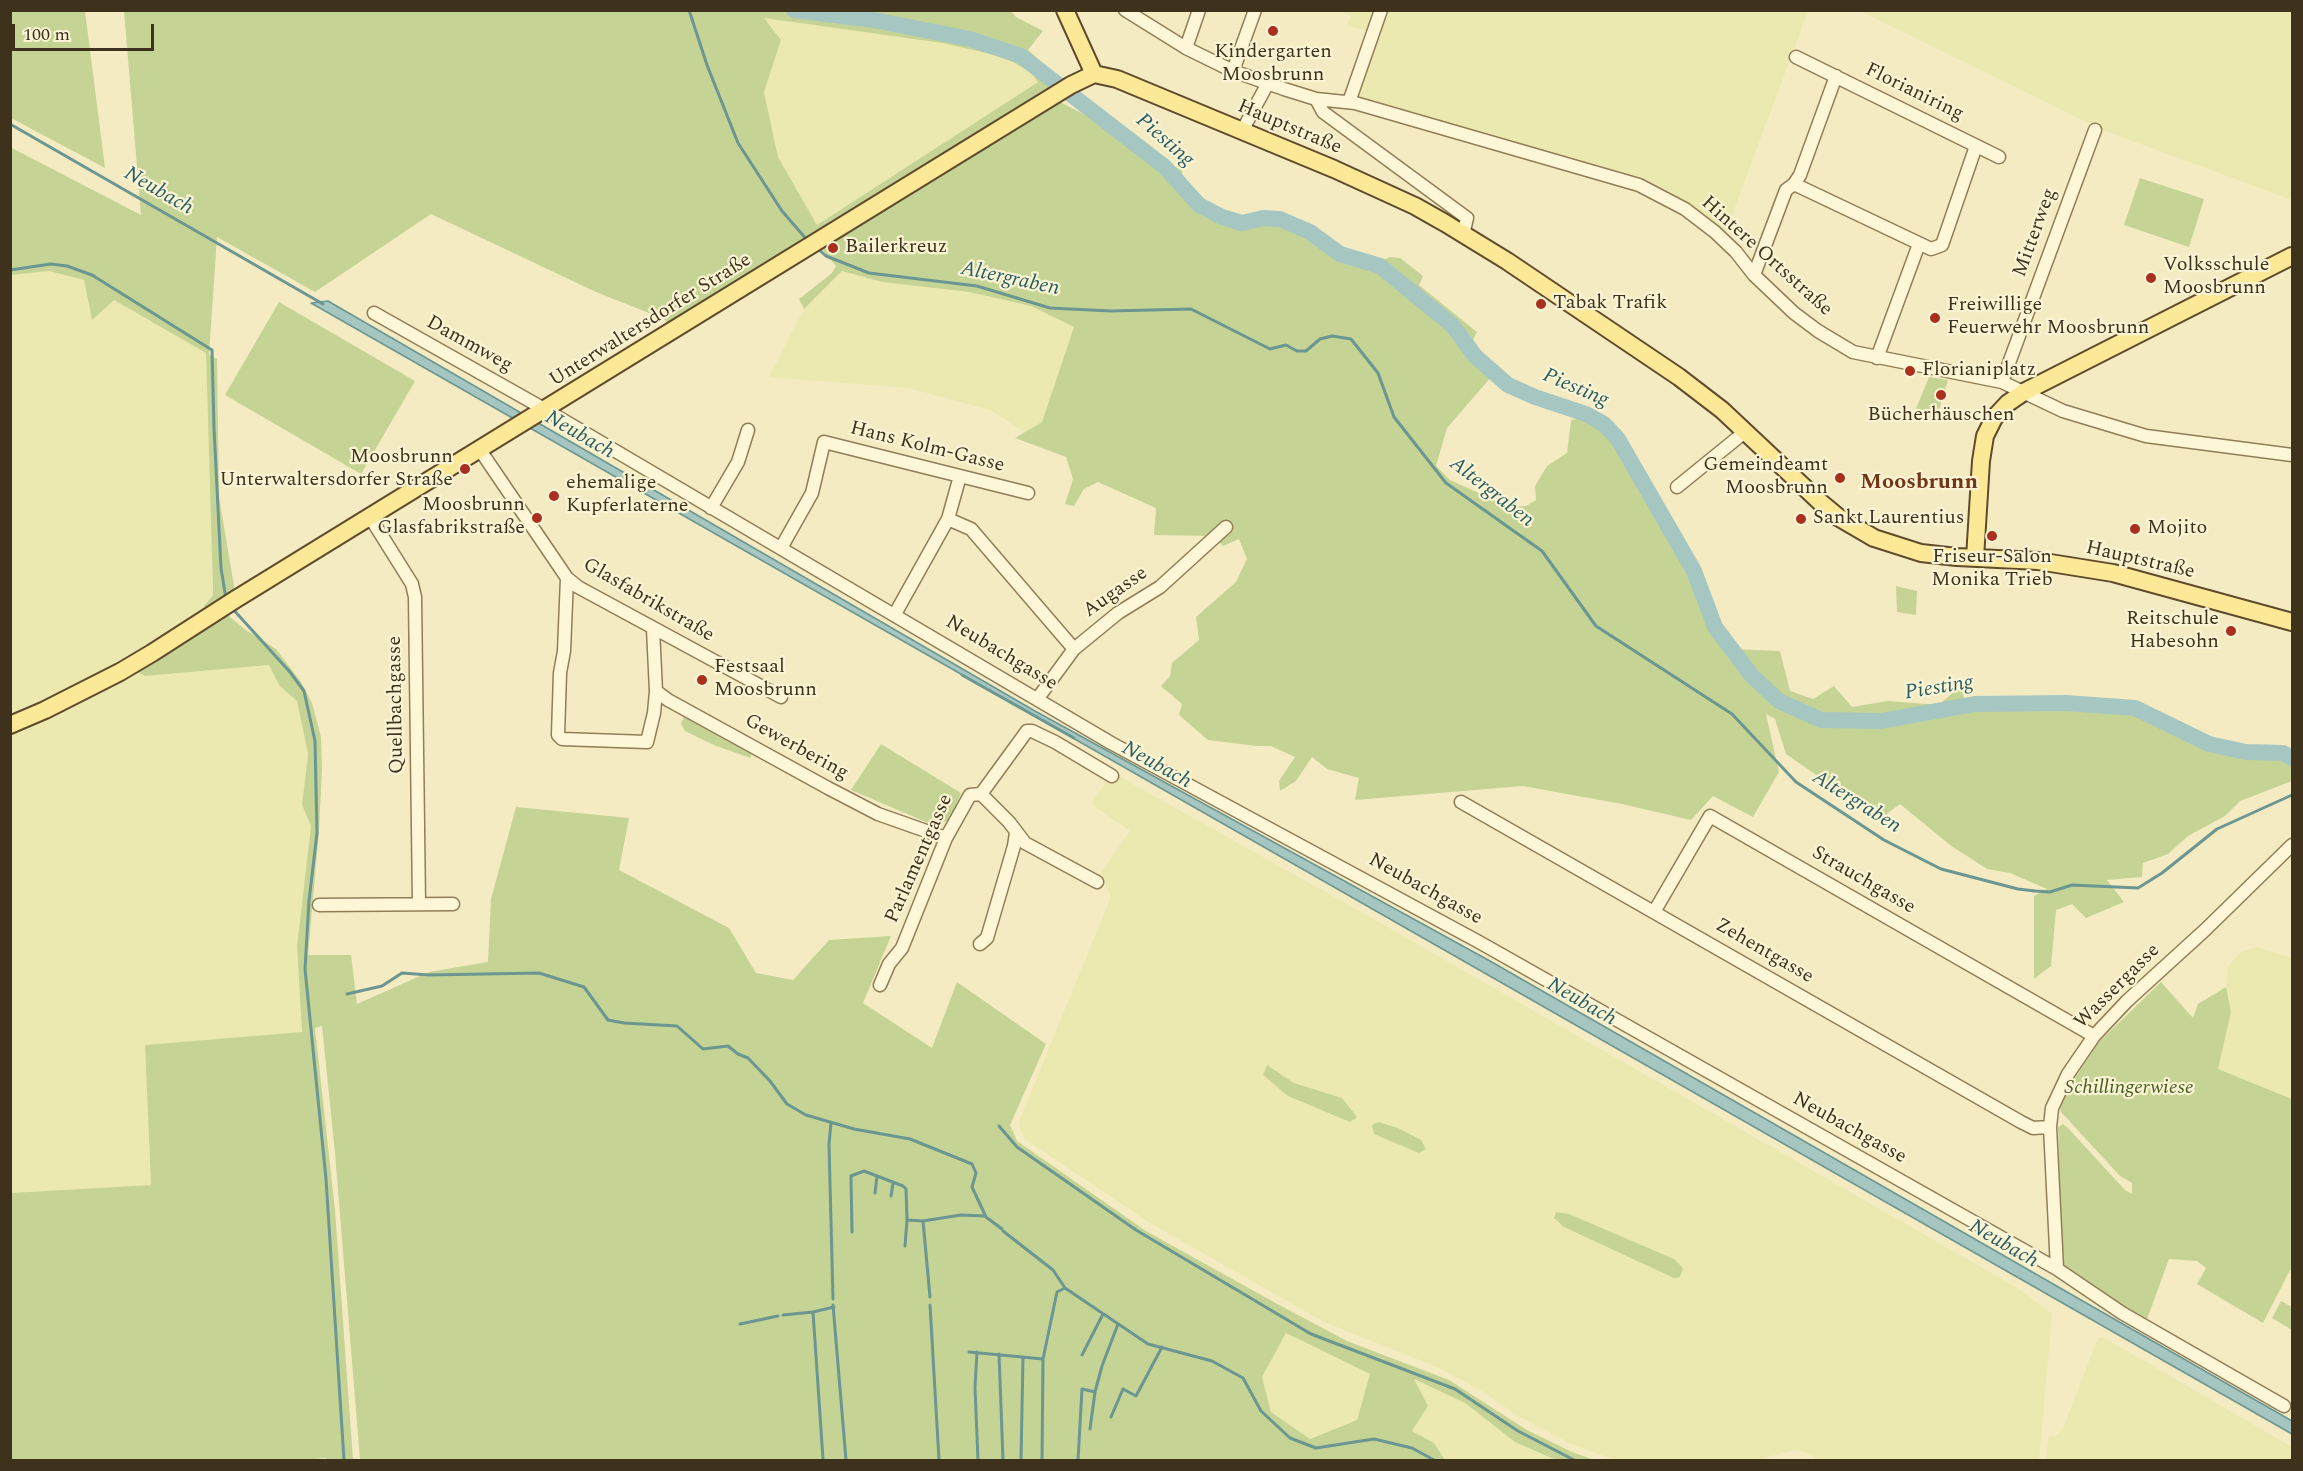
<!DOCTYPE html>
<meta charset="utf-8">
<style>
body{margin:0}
#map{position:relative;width:2303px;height:1471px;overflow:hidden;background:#f4ebc3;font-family:Spectral,serif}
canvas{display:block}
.frame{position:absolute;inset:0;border:12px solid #3f321d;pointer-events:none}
.scale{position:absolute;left:12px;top:24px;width:142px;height:27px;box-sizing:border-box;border:3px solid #3f321d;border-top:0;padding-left:8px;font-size:18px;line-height:21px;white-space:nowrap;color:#3f321d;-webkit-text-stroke:4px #faf4d4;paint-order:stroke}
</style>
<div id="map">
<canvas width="2303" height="1471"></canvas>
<div class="frame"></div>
<div class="scale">100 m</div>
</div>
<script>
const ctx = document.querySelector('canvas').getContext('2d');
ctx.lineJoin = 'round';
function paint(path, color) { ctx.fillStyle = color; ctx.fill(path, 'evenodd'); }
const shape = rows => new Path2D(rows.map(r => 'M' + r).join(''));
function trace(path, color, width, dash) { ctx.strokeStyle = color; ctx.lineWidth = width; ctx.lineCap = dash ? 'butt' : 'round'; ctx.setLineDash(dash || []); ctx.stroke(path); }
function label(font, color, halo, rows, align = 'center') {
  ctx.font = font + ' Spectral,serif'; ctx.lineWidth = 4.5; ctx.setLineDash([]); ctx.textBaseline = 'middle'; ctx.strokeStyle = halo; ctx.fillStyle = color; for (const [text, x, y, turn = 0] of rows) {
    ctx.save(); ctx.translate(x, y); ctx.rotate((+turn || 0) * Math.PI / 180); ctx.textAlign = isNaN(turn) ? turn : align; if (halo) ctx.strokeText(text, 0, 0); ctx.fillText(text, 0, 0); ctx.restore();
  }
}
paint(shape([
 [1340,11,1808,11,1725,234,1661,189,1612,171,1369,99,1354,98,1377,35,1347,25,1351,16],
 [1860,11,2292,11,2292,200,2103,130],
 [763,18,942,43,1004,57,1030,72,1038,82,817,225,778,157,764,92,781,40],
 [49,271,84,280,92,320,114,300,206,353,213,595,206,602,208,610,117,666,11,719,11,275],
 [842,271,882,282,969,292,1031,306,1074,327,1042,423,1025,432,990,410,909,388,769,377,804,309],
 [269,665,279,685,297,701,308,754,302,805,311,826,297,946,302,1033,145,1045,151,1185,11,1193,11,729,134,670,145,676],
 [1113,773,1363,913,2016,1287,2052,1314,2039,1460,1818,1460,1805,1452,1794,1450,1756,1460,1621,1460,1607,1457,1571,1444,1518,1416,1480,1390,1437,1367,1324,1322,1150,1223,1025,1139,1019,1126,1020,1119,1110,899,1110,894,1105,884,1097,878,1130,831,1091,804],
 [2257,947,2292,958,2292,1099,2218,1069,2231,1012,2226,987,2228,967,2239,953],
 [1286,1333,1370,1374,1357,1420,1310,1439,1271,1412,1262,1377],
 [2103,1337,2292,1447,2292,1460,2046,1460,2049,1436,2055,1437,2063,1428,2098,1338],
 [1413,1379,1465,1403,1515,1442,1556,1460,1445,1460,1434,1443,1412,1431,1428,1406]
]), '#ebe9af');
paint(shape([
 [10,11,85,11,105,168,11,118],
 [124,11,1011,11,1016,17,1043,31,1028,50,1058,76,1062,103,1126,136,1156,161,1182,169,1183,189,1200,204,1212,205,1241,216,1258,213,1306,233,1334,255,1371,266,1390,257,1400,258,1423,276,1419,285,1477,332,1471,344,1498,369,1447,428,1436,466,1450,480,1510,507,1526,506,1536,500,1535,486,1547,466,1567,453,1571,420,1590,417,1607,434,1653,505,1734,649,1780,651,1790,691,1813,699,1834,686,1852,707,1888,701,1939,705,1961,685,1965,702,1979,702,1979,709,2070,709,2071,705,2134,713,2211,751,2284,759,2292,763,2292,781,2240,801,2225,816,2188,836,2168,854,2143,863,2142,877,2107,880,2124,902,2086,918,2072,904,2056,910,2051,966,2034,979,2034,896,2047,889,2010,873,1987,869,1950,845,1900,804,1880,819,1786,754,1775,719,1766,714,1779,772,1753,817,1713,796,1691,820,1622,804,1523,786,1355,800,1359,778,1327,769,1312,757,1296,781,1280,791,1279,781,1295,757,1271,746,1257,746,1208,740,1179,715,1182,704,1161,686,1170,676,1172,663,1199,640,1196,617,1236,582,1247,559,1239,539,1223,546,1212,536,1154,535,1156,508,1098,482,1084,489,1074,506,1065,504,1073,479,1066,457,1015,438,1042,422,1074,327,1031,306,969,292,882,282,842,271,804,309,799,299,832,273,836,266,814,240,672,328,664,319,596,292,431,214,315,292,217,237,209,355,217,359,219,497,235,592,208,610,204,606,213,595,213,590,206,353,114,300,92,320,84,280,49,271,11,275,10,147,141,215],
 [764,18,942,43,1004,57,1030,72,1038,82,817,225,778,157,764,92,781,40],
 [2140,178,2204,199,2189,247,2124,225],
 [279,302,415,381,361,474,225,395],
 [1929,377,1948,380,1937,417,1915,411],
 [1896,586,1917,591,1916,615,1897,612],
 [226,614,246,630,276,649,301,682,312,703,321,737,322,770,319,831,308,955,351,955,357,1004,429,972,488,962,491,899,516,807,629,818,619,870,729,928,756,973,793,980,829,940,891,936,863,1003,932,1048,957,982,1046,1044,1010,1125,1017,1141,1146,1231,1281,1306,1347,1341,1449,1380,1527,1430,1572,1452,1594,1460,1556,1460,1515,1442,1465,1403,1414,1379,1428,1406,1412,1431,1434,1443,1445,1460,360,1460,335,1153,322,1026,315,1028,335,1210,353,1460,327,1460,326,1458,302,1460,11,1460,11,1193,151,1185,145,1045,302,1032,297,946,311,826,302,805,308,754,297,701,279,685,269,665,145,676,134,670],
 [1286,1333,1370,1374,1357,1420,1310,1439,1271,1412,1262,1377],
 [684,717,751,754,751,758,716,746,685,731,681,724],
 [881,744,961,793,950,820,933,825,851,790],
 [2161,982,2193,1018,2198,1004,2226,987,2231,1012,2218,1069,2292,1099,2292,1271,2290,1270,2263,1323,2197,1284,2206,1268,2197,1261,2169,1259,2146,1322,2119,1307,2062,1265,2058,1127,2063,1124,2067,1127,2125,1190,2132,1194,2132,1183,2120,1176,2061,1112,2060,1106,2069,1087,2098,1043],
 [1267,1065,1294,1083,1342,1098,1357,1117,1350,1122,1288,1096,1263,1075],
 [1378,1122,1398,1128,1421,1140,1426,1149,1419,1153,1374,1134,1372,1125],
 [1556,1212,1569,1214,1674,1259,1683,1268,1680,1277,1674,1278,1564,1227,1554,1218],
 [2281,1301,2292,1307,2292,1330,2272,1318]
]), '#c5d495');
const water = shape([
 [328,301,1035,711,1490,961,2292,1421,2292,1434,311,303,328,301]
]);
paint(water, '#a6c6c1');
trace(water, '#6b9691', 1.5);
trace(shape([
 [689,10,707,65,738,143,782,211,808,241],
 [10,124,323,304],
 [816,247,826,256,869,273,977,286,1050,308,1111,311,1191,309,1270,349,1286,345,1297,351,1306,351,1320,339,1332,336,1351,339,1378,373,1394,417,1446,483,1542,551,1596,626,1732,714,1796,782,1884,840,1941,869,2018,889,2035,891,2050,892,2072,885,2138,888,2162,873,2217,829,2292,795],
 [10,270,51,264,67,266,92,275,212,350,214,428,221,568,226,599],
 [231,607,290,672,304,691,315,741,317,833,309,901,305,969,326,1179,344,1460],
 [962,675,1074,738],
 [347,994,382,986,402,973,429,975,539,973,584,987,608,1020,624,1023,677,1026,703,1049,728,1046,738,1054,748,1058,770,1081,787,1104,806,1115,854,1129,910,1139,972,1164,976,1173,972,1187,986,1217,1002,1229],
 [831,1123,829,1144,833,1299],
 [999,1126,1017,1147,1136,1230,1311,1334,1455,1389,1518,1431,1574,1460],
 [875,1193,877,1176],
 [891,1196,893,1183],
 [1003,1231,1053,1270,1065,1288,1148,1344,1212,1361,1243,1378,1261,1411,1290,1438,1316,1448,1374,1439,1412,1448,1434,1460],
 [852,1232,851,1176,864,1171,903,1186,906,1189,907,1220],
 [905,1246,907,1220,923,1221],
 [930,1297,923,1221,961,1215,985,1216],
 [833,1305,846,1460],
 [930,1305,939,1460],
 [813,1312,823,1459],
 [783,1315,813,1312,834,1307],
 [740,1324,778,1316],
 [969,1352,1043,1359,1057,1292,1065,1288],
 [977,1352,975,1388,978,1460],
 [999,1354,1003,1460],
 [1082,1355,1103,1314],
 [1111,1417,1123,1389,1136,1396,1162,1347],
 [1090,1429,1095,1392],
 [1021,1460,1023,1357],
 [1042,1460,1043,1359],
 [1078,1460,1082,1389,1095,1392,1102,1366,1118,1324]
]), '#6b9691', 3);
trace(shape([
 [794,10,874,20,970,39,1021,56,1165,167,1199,205,1222,217,1242,223,1263,218,1280,219,1310,232,1340,254,1380,266,1453,326,1475,356,1508,385,1535,397,1586,414,1604,424,1618,439,1694,571,1715,627,1752,676,1779,701,1821,720,1881,721,1975,704,2066,703,2135,708,2209,744,2246,752,2283,753,2292,758]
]), '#a6c6c1', 16);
const minor = shape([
 [1125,10,1186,48,1233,71,1284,89,1316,99,1355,103,1639,185,1685,209,1715,232,1736,252,1754,275,1794,313,1818,331,1853,352,2002,382,2063,411,2146,436,2292,455],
 [1186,48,1199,10],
 [1796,57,1999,157],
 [1233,71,1255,10],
 [1316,99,1323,112,1467,218,1463,235],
 [1349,102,1381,10],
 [1242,131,1268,83],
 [1794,184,1931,249,1942,245,1976,146],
 [1754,275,1786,190,1794,184,1800,175,1836,76],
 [374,313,546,410,1111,743,1479,942,2057,1269,2122,1313,2284,1406],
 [1877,358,1919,244],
 [2002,382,2095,130],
 [480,450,567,578,578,587,781,697],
 [1677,487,1746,431],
 [711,508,738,462,748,430],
 [370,517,412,584,415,597,419,904],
 [948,519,971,529,1074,649],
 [781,548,812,493,824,442,1028,493],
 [567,578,564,651,560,673,558,735,562,739,647,742,654,713,656,691,653,629],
 [895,614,948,519,960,476],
 [656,691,668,700,828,788,878,814,946,838],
 [1038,698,1074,649,1118,613,1160,587,1226,527],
 [981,794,1027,731,1032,731,1055,742,1112,776],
 [1461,802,2021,1122,2033,1128,2050,1127],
 [319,905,453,904],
 [1654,912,1710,816,2094,1036],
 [980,944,987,938,1014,846,1016,833],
 [880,985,889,964,902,948,946,838,970,795,981,794,1009,822,1025,843,1097,882],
 [2057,1269,2050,1127,2052,1108,2068,1074,2094,1036,2127,1001,2205,930,2292,845]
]);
const major = shape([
 [1065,10,1094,74],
 [1975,558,1981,461,1985,436,1994,418,2008,403,2024,392,2292,256],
 [10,725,45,710,120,672,152,653,236,599,1071,85,1094,74,1117,79,1334,169,1415,206,1445,223,1507,261,1679,377,1722,410,1820,502,1838,517,1874,538,1921,553,1957,557,2038,561,2113,573,2292,622]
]);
trace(minor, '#917d57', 15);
trace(major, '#5f4a2b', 20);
trace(minor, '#fdf7d8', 12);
trace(major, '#fbe997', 16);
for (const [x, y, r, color] of [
 [1273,31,6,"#a92f1e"],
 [833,248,6,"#a92f1e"],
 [2151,278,6,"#a92f1e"],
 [1541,304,6,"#a92f1e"],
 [1935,318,6,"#a92f1e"],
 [1910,371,6,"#a92f1e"],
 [1941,395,6,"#a92f1e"],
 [465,469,6,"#a92f1e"],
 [1840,478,6,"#a92f1e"],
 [554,496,6,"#a92f1e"],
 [537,518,6,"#a92f1e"],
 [1801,519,6,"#a92f1e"],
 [2135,529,6,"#a92f1e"],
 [1992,536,6,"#a92f1e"],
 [2231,631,6,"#a92f1e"],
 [702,680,6,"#a92f1e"]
]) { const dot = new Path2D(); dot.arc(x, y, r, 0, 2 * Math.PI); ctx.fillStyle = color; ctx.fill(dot); trace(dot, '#faf4d4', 2); }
label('20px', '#3f321d', '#faf4d4', [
 ["Kindergarten",1273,53,"center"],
 ["Moosbrunn",1273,76,"center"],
 ["Bailerkreuz",845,248],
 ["Volksschule",2163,266],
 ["Moosbrunn",2163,289],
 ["Tabak Trafik",1553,304],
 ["Freiwillige",1947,306],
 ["Feuerwehr Moosbrunn",1947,329],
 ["Florianiplatz",1922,371],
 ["Bücherhäuschen",1941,416,"center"],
 ["Moosbrunn",453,458,"right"],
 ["Unterwaltersdorfer Straße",453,481,"right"],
 ["Gemeindeamt",1828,466,"right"],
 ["Moosbrunn",1828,489,"right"],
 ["ehemalige",566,484],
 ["Kupferlaterne",566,507],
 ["Moosbrunn",525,506,"right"],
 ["Glasfabrikstraße",525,529,"right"],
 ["Sankt Laurentius",1813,519],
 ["Mojito",2147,529],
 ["Friseur-Salon",1992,558,"center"],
 ["Monika Trieb",1992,581,"center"],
 ["Reitschule",2219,620,"right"],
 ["Habesohn",2219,643,"right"],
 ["Festsaal",714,668],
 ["Moosbrunn",714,691]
], 'left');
label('20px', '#3f321d', '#faf4d4', [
 ["Florianiring",1914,93,26],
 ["Hauptstraße",1289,128,23],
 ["Mitterweg",2036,233,-70],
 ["Hintere Ortsstraße",1766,257,42],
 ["Unterwaltersdorfer Straße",651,321,-32],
 ["Dammweg",469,345,29],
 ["Hans Kolm-Gasse",927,448,14],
 ["Hauptstraße",2140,561,13],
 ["Augasse",1116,593,-35],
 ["Glasfabrikstraße",648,601,30],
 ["Neubachgasse",1001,654,31],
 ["Quellbachgasse",397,705,-91],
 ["Gewerbering",796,748,29],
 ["Parlamentgasse",920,859,-66],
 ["Strauchgasse",1863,881,30],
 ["Neubachgasse",1425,890,29],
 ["Zehentgasse",1764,952,30],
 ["Wassergasse",2118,987,-45],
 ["Neubachgasse",1849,1129,29]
]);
label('italic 20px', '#475e21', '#faf4d4', [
 ["Schillingerwiese",2129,1089]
]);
label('italic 21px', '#2a5d61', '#faf4d4', [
 ["Piesting",1164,141,41],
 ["Neubach",158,192,30],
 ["Altergraben",1010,280,12],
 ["Piesting",1575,389,23],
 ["Neubach",579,436,30],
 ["Altergraben",1491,493,38],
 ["Piesting",1939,689,-9],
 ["Neubach",1156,766,29],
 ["Altergraben",1856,803,32],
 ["Neubach",1581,1003,30],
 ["Neubach",2003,1245,30]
]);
label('bold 22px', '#723516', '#faf4d4', [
 ["Moosbrunn",1919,484]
]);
</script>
